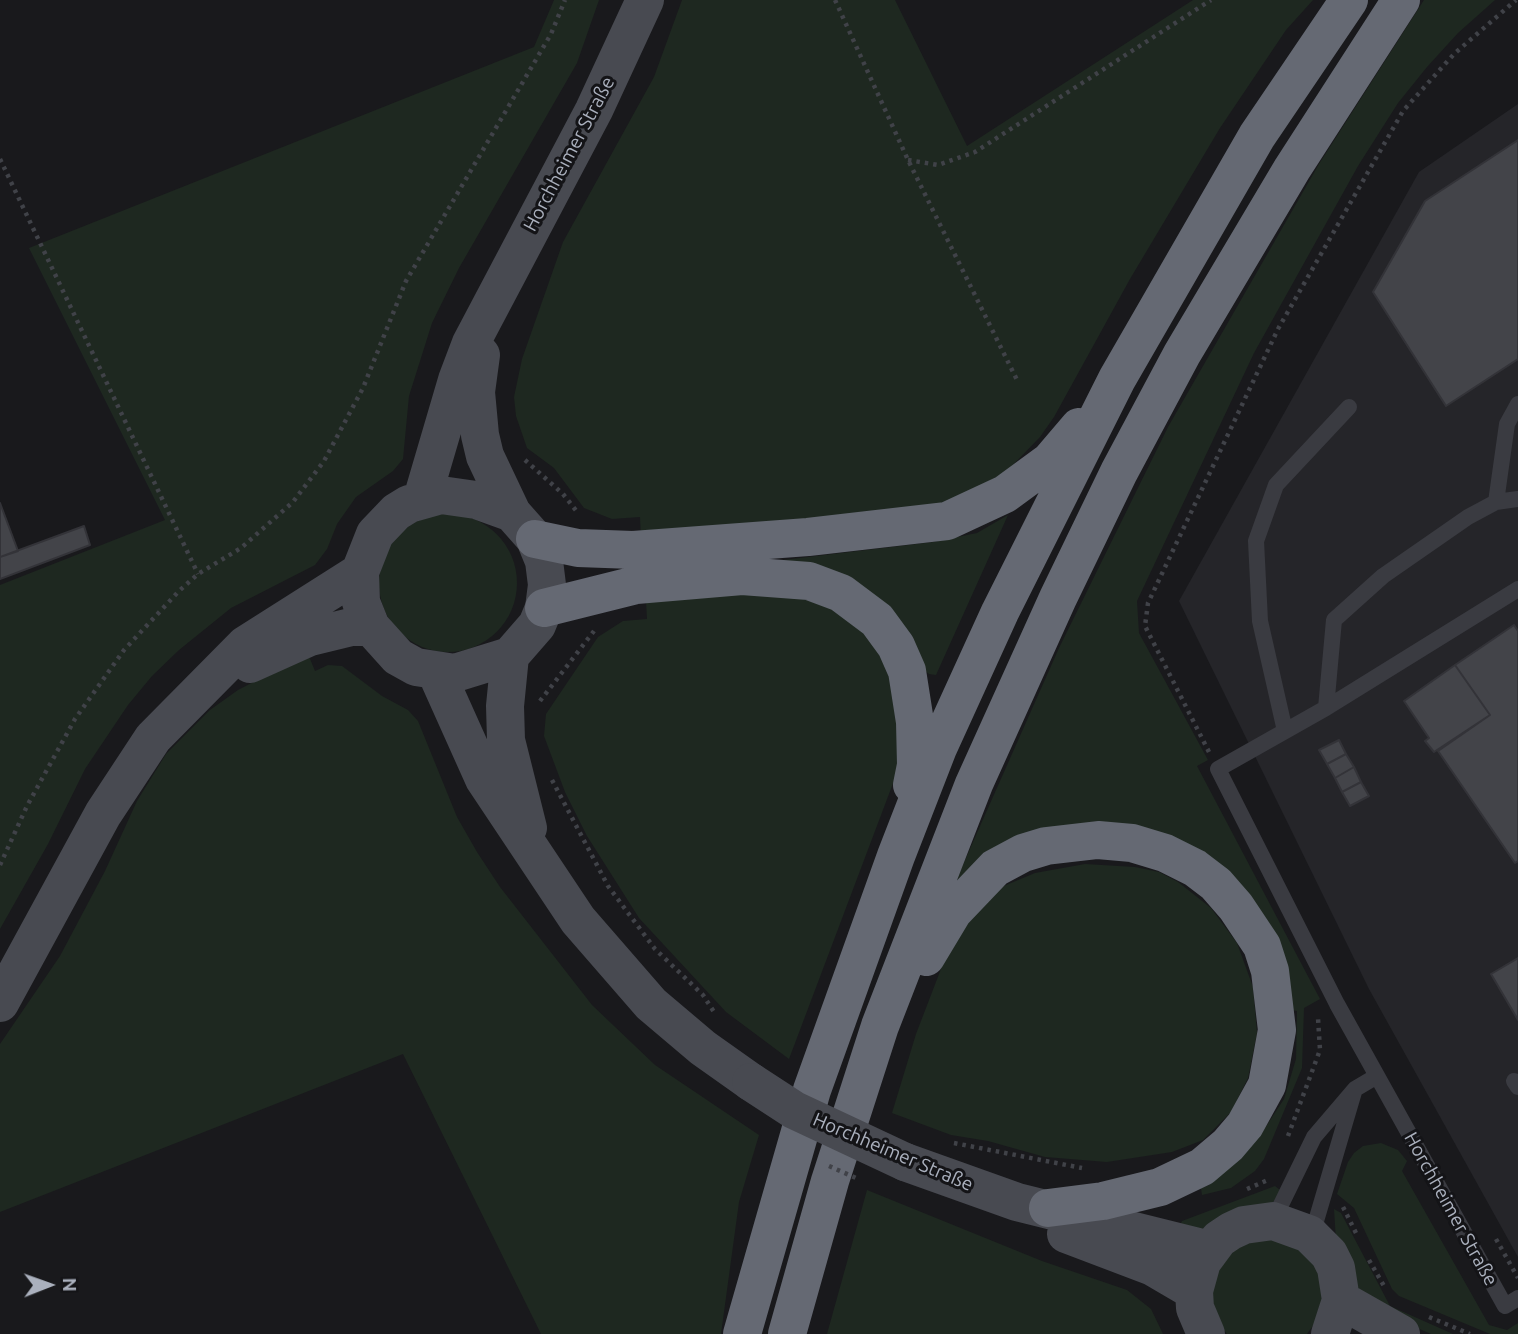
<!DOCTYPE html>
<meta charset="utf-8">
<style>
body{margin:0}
#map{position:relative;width:1518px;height:1334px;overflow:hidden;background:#19191c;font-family:Ubuntu,sans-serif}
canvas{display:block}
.north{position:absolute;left:14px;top:1250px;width:70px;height:70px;-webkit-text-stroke:5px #141417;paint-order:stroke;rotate:89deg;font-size:19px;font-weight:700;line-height:28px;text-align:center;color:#aab0bd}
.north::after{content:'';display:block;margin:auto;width:24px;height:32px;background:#aab0bd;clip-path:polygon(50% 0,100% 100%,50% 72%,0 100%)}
</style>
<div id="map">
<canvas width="1518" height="1334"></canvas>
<div class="north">N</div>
</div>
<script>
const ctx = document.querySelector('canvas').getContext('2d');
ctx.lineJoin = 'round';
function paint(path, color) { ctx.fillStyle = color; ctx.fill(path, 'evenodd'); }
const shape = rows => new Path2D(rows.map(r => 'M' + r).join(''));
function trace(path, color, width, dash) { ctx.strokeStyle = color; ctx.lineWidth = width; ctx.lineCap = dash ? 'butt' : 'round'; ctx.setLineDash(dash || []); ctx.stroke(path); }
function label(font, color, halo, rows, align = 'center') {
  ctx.font = font + ' Ubuntu,sans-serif'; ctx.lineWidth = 6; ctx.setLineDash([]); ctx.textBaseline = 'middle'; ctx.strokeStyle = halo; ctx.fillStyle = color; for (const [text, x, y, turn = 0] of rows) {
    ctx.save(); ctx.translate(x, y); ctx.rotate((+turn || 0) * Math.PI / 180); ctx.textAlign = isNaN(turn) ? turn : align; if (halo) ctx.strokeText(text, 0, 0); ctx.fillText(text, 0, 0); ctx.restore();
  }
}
paint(shape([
 [1518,104,1518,1257,1369,989,1179,601,1419,172]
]), '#252529');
paint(shape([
 [554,0,599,0,577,63,459,268,432,323,409,396,403,459,393,471,356,497,337,524,327,549,315,565,231,608,179,650,152,676,128,705,85,769,48,844,0,929,0,585,165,520,29,248,534,47],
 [682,0,895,0,967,146,1193,0,1313,0,1286,30,1220,128,1130,279,1054,417,1040,437,1006,472,941,507,641,539,640,517,612,519,584,508,554,468,527,448,516,416,514,397,522,359,563,242,654,77],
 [1424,0,1495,0,1458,33,1427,67,1398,103,1358,166,1254,353,1137,601,1139,633,1208,760,1197,766,1320,999,1304,1008,1302,1068,1264,1159,1255,1171,1231,1188,1202,1195,1201,1188,1209,1185,1261,1134,1284,1099,1296,1059,1297,1011,1292,1010,1160,832,958,882,957,878,1059,648,1168,427,1319,164],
 '379 583a69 69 0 1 1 138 0a69 69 0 1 1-138 0Z',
 [1008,515,936,675,929,674,783,560,933,542,977,533],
 [757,586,839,609,886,653,905,719,895,778,789,1059,726,1012,639,918,587,836,565,792,544,736,546,714,598,637,623,621,647,619,646,601],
 [308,654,315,671,328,665,342,666,382,696,408,710,418,721,457,817,477,852,500,887,592,1005,655,1065,759,1135,739,1202,721,1334,541,1334,403,1054,0,1212,0,1044,60,956,105,871,137,801,166,754,210,710,238,690],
 [1085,864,1135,867,1159,872,1178,882,1211,908,1237,943,1253,987,1257,1033,1248,1078,1231,1112,1203,1140,1172,1152,1107,1162,1045,1157,988,1141,951,1135,892,1113,916,1034,954,935,987,893,1035,873],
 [1381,1143,1398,1150,1407,1161,1402,1171,1489,1325,1507,1330,1518,1323,1518,1334,1490,1334,1399,1296,1392,1289,1354,1208,1337,1194,1348,1162,1354,1153,1363,1146],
 [1275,1186,1280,1190,1273,1203,1207,1232,1177,1232,1182,1221],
 [867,1190,1042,1261,1127,1290,1151,1309,1163,1334,827,1334],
 [1334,1209,1341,1213,1390,1306,1453,1334,1431,1334,1367,1306,1336,1241],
 [1265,1237,1294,1243,1315,1264,1324,1292,1317,1320,1307,1334,1227,1334,1219,1324,1211,1296,1217,1267,1237,1246]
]), '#1e2820');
const building = shape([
 [1518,140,1518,359,1446,406,1373,292,1425,201,1518,140],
 [0,503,18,551,0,557,0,503],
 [84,526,90,545,0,579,0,557,84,526],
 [1514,625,1518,631,1518,861,1515,863,1438,751,1490,715,1455,665,1514,625],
 [1455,665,1490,715,1434,752,1425,741,1429,738,1404,701,1455,665],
 [1339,740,1346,754,1327,764,1319,750,1339,740],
 [1346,754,1354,767,1335,778,1327,764,1346,754],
 [1354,767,1361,782,1342,792,1335,778,1354,767],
 [1361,782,1369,796,1350,806,1342,792,1361,782],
 [1518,958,1518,1020,1491,974,1518,958]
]);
paint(building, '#434449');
trace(building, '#333338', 2);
trace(shape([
 [835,0,908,160,1018,382],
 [0,159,198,574],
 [908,160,938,165,975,152,1211,0],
 [525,460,563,494,578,513],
 [540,701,594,631],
 [1209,752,1145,626,1148,603,1278,329,1403,111,1454,54,1516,0],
 [552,780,608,886,655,949,703,995,714,1012],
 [0,865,27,806,75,719,124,650,179,591,198,574,241,548,293,502,324,461,363,388,406,281,551,34,565,0],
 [1288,1136,1320,1050,1318,1018],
 [954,1143,1082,1168],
 [1247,1189,1268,1180],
 [1343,1207,1356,1233],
 [1496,1239,1518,1278],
 [1369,1260,1384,1286],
 [1429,1317,1470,1334]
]), '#404248', 4.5, [3.5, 5]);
trace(shape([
 [1518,404,1507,424,1496,502,1468,517,1383,576,1334,620,1326,708,1218,769,1337,1004,1505,1306,1518,1298],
 [1496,502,1518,499],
 [1326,708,1518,589],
 [1285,731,1260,621,1256,541,1276,485,1349,407],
 [1514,1081,1518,1087],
 [1273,1221,1314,1137,1355,1089,1377,1076],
 [1318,1236,1316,1221,1354,1092]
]), '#3a3b41', 16);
trace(shape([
 [481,355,476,392,480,435,485,456,512,513],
 [441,495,476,500,512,513,535,539,544,561,547,585,544,608,537,625,510,656,455,673,416,667,398,657,371,627,361,602,360,572,375,534,396,512,409,504,441,495],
 [422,499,457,380,471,343,594,110,645,0],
 [510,656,505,706,506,740,528,828],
 [250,664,310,637,351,627,371,627],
 [436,672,484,779,578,920,651,1004,703,1048,751,1082],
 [0,1003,103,814,153,738,245,645,360,572],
 [905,1162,1017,1202,1210,1250],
 [1066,1234,1153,1267,1194,1291],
 [1341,1300,1401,1334],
 [1206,1334,1195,1308,1194,1291,1202,1262,1219,1239,1231,1231,1244,1225,1273,1221,1309,1234,1329,1254,1336,1268,1341,1300,1330,1334]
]), '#484a51', 38);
trace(shape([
 [535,539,578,548,633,550,808,537,947,521,1005,494,1050,461,1079,427],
 [544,608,636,585,742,576,809,581,841,593,877,620,896,646,907,671,915,722,916,765,912,785],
 [926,957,953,912,995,868,1023,853,1046,846,1098,840,1132,843,1165,853,1195,868,1216,884,1236,907,1262,946,1270,971,1277,1030,1267,1085,1245,1125,1228,1145,1202,1167,1160,1187,1103,1201,1048,1208],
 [742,1334,812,1090,896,856,938,748,1000,612,1117,379,1257,136,1349,0],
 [787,1334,830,1181,880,1026,974,784,1058,598,1119,472,1182,354,1292,169,1401,0]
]), '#656973', 38);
trace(shape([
 [829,1166,856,1178]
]), '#404248', 4.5, [3.5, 5]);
trace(shape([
 [751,1082,794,1110,905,1162]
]), '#484a51', 38);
label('19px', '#aab0bd', '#141417', [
 ["Horchheimer Straße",569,154,-62],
 ["Horchheimer Straße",893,1152,23],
 ["Horchheimer Straße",1451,1209,61]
]);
</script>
